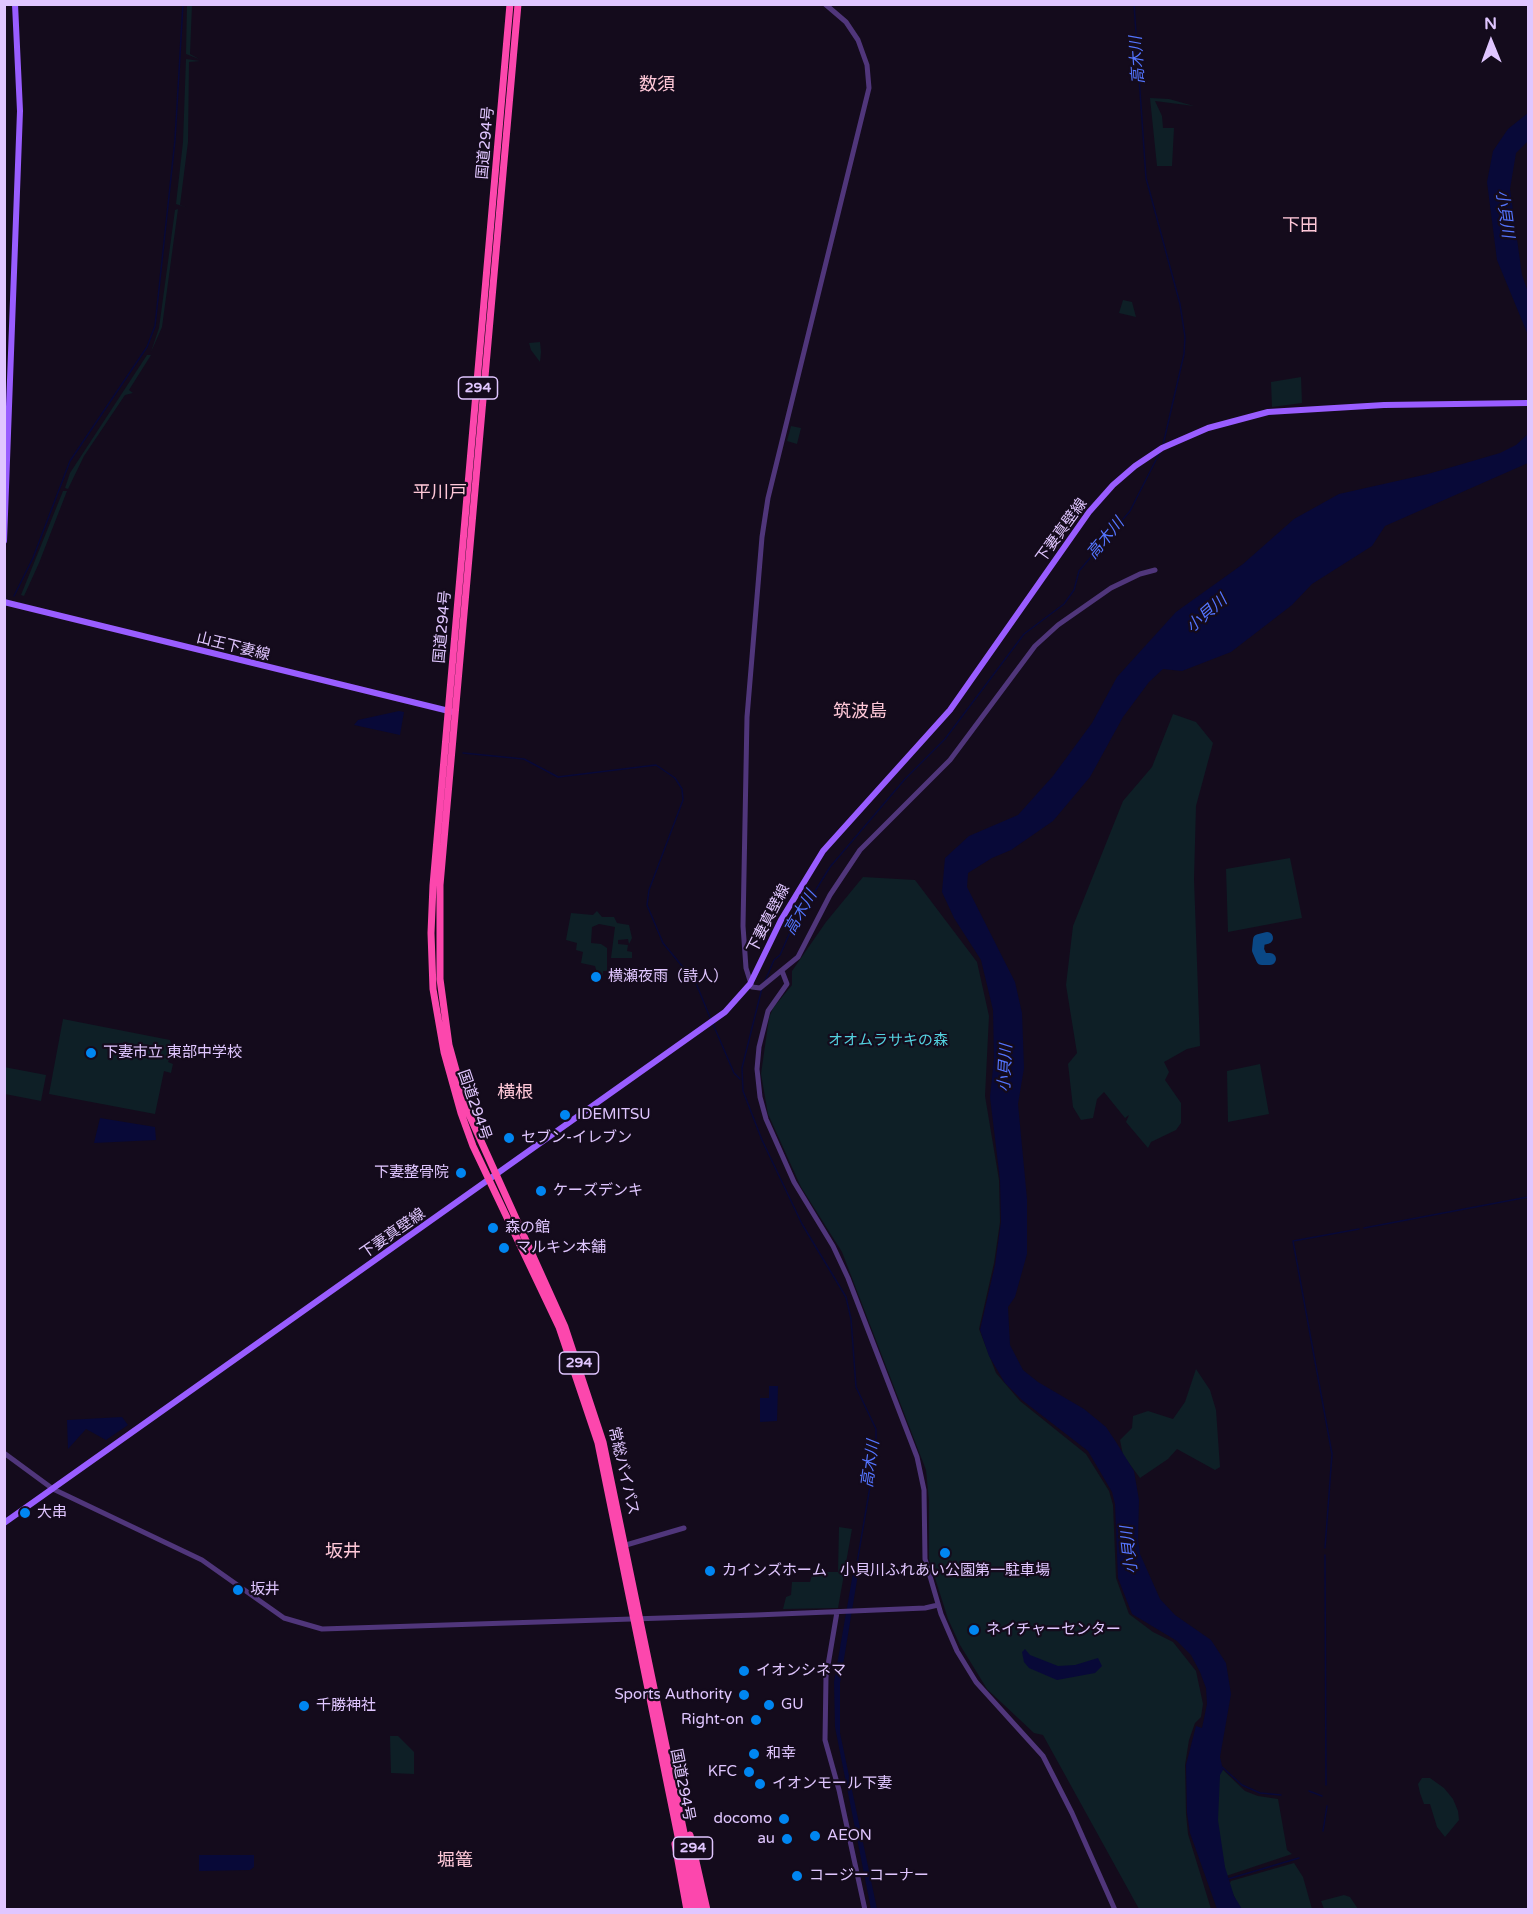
<!DOCTYPE html>
<meta charset="utf-8">
<style>
body{margin:0}
#map{position:relative;width:1533px;height:1914px;overflow:hidden;background:#140b1c;font-family:"Varela Round",sans-serif}
canvas{display:block}
.frame{position:absolute;inset:0;border:6px solid #e0c6ff;pointer-events:none}
.north{position:absolute;left:1461px;top:12px;width:60px;height:60px;-webkit-text-stroke:4px #140b1c;paint-order:stroke;rotate:359deg;font-size:16px;font-weight:700;line-height:24px;text-align:center;color:#e0c6ff}
.north::after{content:'';display:block;margin:auto;width:21px;height:27px;background:#e0c6ff;clip-path:polygon(50% 0,100% 100%,50% 72%,0 100%)}
</style>
<div id="map">
<canvas width="1533" height="1914"></canvas>
<div class="frame"></div>
<div class="north">N</div>
</div>
<script>
const ctx = document.querySelector('canvas').getContext('2d');
ctx.lineJoin = 'round';
function paint(path, color) { ctx.fillStyle = color; ctx.fill(path, 'evenodd'); }
const shape = rows => new Path2D(rows.map(r => 'M' + r).join(''));
function trace(path, color, width, dash) { ctx.strokeStyle = color; ctx.lineWidth = width; ctx.lineCap = dash ? 'butt' : 'round'; ctx.setLineDash(dash || []); ctx.stroke(path); }
function label(font, color, halo, rows, align = 'center') {
  ctx.font = font + ' "Varela Round","Noto Sans JP",sans-serif'; ctx.lineWidth = 4.5; ctx.setLineDash([]); ctx.textBaseline = 'middle'; ctx.strokeStyle = halo; ctx.fillStyle = color; for (const [text, x, y, turn = 0] of rows) {
    ctx.save(); ctx.translate(x, y); ctx.rotate((+turn || 0) * Math.PI / 180); ctx.textAlign = isNaN(turn) ? turn : align; if (halo) ctx.strokeText(text, 0, 0); ctx.fillText(text, 0, 0); ctx.restore();
  }
}
paint(shape([
 [187,5,192,5,190,54,199,59,186,54],
 [186,59,200,61,189,62,188,142,180,205,188,208,176,204,183,142],
 [1150,98,1169,99,1194,106,1155,101,1162,116,1163,128,1174,128,1172,166,1157,166],
 [178,209,162,327,151,352,159,328,175,210],
 [1123,300,1132,302,1136,317,1119,313],
 [540,342,541,352,540,362,531,350,529,343],
 [147,355,151,355,129,390,133,393,125,395,84,456,68,489,65,488,70,473],
 [1301,377,1302,403,1272,407,1271,382],
 [791,426,801,428,797,444,787,441],
 [63,491,67,491,39,563,24,596,21,595],
 [1173,714,1196,722,1213,743,1196,806,1194,879,1200,1046,1187,1049,1164,1062,1169,1072,1165,1080,1181,1103,1181,1123,1176,1130,1151,1142,1148,1148,1126,1122,1129,1115,1125,1118,1104,1092,1097,1099,1093,1118,1081,1120,1073,1107,1068,1064,1077,1053,1066,985,1073,926,1123,801,1152,767],
 [1290,858,1302,918,1228,932,1226,869],
 [863,877,915,880,977,962,989,1016,985,1096,999,1180,1000,1222,994,1263,979,1329,996,1373,1020,1401,1086,1454,1109,1491,1113,1505,1116,1578,1129,1614,1153,1632,1173,1642,1196,1671,1203,1704,1201,1717,1195,1723,1189,1740,1185,1765,1186,1814,1188,1834,1211,1909,1139,1909,1043,1735,1034,1733,987,1689,960,1645,948,1619,929,1559,929,1501,926,1470,842,1252,801,1187,768,1114,761,1074,769,1018,773,1008,792,985,792,971,826,922],
 [597,911,602,917,614,917,617,923,629,925,632,938,629,944,628,939,618,940,618,944,628,945,627,951,632,952,632,958,611,958,615,927,599,924,592,927,591,943,601,944,607,948,607,971,603,971,603,978,598,976,595,966,581,963,583,952,576,950,577,943,566,940,571,913,593,915],
 [63,1019,170,1040,173,1050,168,1062,173,1064,171,1073,164,1071,155,1114,49,1094],
 [1260,1064,1269,1114,1228,1122,1227,1071],
 [4,1067,46,1075,41,1101,5,1094],
 [1196,1369,1210,1390,1216,1410,1220,1467,1215,1470,1177,1449,1168,1459,1140,1478,1123,1455,1120,1440,1132,1428,1133,1416,1148,1411,1173,1419,1185,1402],
 [839,1527,852,1529,838,1608,783,1609,786,1597,791,1595,792,1582,810,1582,813,1572,838,1572],
 [390,1736,398,1736,414,1752,414,1774,391,1773],
 [1222,1769,1245,1791,1258,1796,1278,1799,1287,1850,1292,1854,1226,1876,1216,1821,1219,1771],
 [1422,1778,1430,1778,1444,1788,1453,1799,1458,1811,1459,1820,1445,1837,1437,1827,1430,1804,1424,1804,1420,1793,1418,1784],
 [1294,1863,1303,1877,1312,1909,1240,1909,1229,1885,1231,1881],
 [1344,1895,1350,1897,1358,1909,1324,1909,1321,1901]
]), '#0e1f26');
paint(shape([
 [1528,113,1528,141,1516,153,1510,189,1522,275,1528,292,1528,335,1497,260,1487,182,1493,151,1508,129],
 [1528,434,1528,463,1385,526,1372,546,1312,584,1292,605,1231,652,1182,671,1163,669,1149,682,1123,717,1090,777,1053,821,1011,850,992,858,968,873,967,887,1015,982,1022,1013,1024,1068,1018,1104,1027,1199,1027,1254,1015,1297,1008,1307,1010,1345,1023,1370,1038,1382,1084,1409,1106,1427,1116,1442,1134,1471,1139,1500,1138,1539,1140,1554,1160,1599,1175,1615,1211,1640,1226,1663,1231,1694,1220,1757,1223,1770,1220,1775,1218,1820,1225,1867,1234,1896,1242,1909,1217,1909,1190,1833,1187,1813,1186,1765,1196,1726,1202,1728,1207,1704,1206,1688,1200,1672,1191,1655,1177,1641,1132,1614,1118,1578,1115,1504,1112,1492,1088,1451,1022,1400,1005,1383,989,1356,980,1330,995,1265,1001,1222,1000,1180,990,1097,994,1059,993,1010,981,960,954,918,942,892,945,858,969,836,1018,815,1053,776,1092,723,1117,677,1176,612,1243,564,1294,519,1339,494,1428,474,1500,453,1516,445],
 [399,711,404,712,400,735,354,725,358,720],
 [100,1118,155,1127,156,1140,94,1143],
 [769,1386,778,1386,777,1421,760,1422,760,1398,769,1398],
 [122,1417,128,1425,106,1440,86,1429,68,1449,67,1420],
 [853,1573,858,1574,840,1683,840,1733,877,1909,871,1909,835,1727,834,1682],
 [1025,1649,1030,1655,1058,1666,1075,1665,1098,1658,1102,1666,1095,1673,1057,1680,1029,1668,1024,1662,1022,1652],
 [199,1855,254,1855,254,1867,250,1870,199,1871]
]), '#080938');
trace(shape([
 [1134,4,1146,178,1180,304,1185,337,1184,354,1163,445],
 [14,596,33,558,70,461,147,347,155,326,175,140,183,4],
 [463,753,524,759,558,777,656,765,675,778,682,789,683,800,649,890,647,905,663,943,696,983,711,1020],
 [765,981,774,960,780,955,791,930,830,867,905,779,945,739,1024,634,1064,604,1074,590,1079,571,1130,511,1160,452],
 [762,988,742,1068,743,1091,762,1140,802,1224,846,1297,851,1319,856,1387,876,1429,876,1451,855,1575],
 [713,1024,734,1073,740,1079],
 [1364,1228,1528,1197],
 [1325,1548,1332,1454,1293,1241,1359,1229],
 [1325,1555,1326,1785],
 [1222,1767,1242,1785,1260,1793,1281,1795],
 [1309,1791,1322,1796],
 [1323,1831,1327,1806],
 [1228,1879,1299,1858]
]), '#080938', 1.5);
trace(shape([
 [1267,938,1259,940,1258,950,1262,959,1270,959]
]), '#0a4886', 12);
trace(shape([
 [825,4,846,22,858,40,867,65,869,88,768,498,762,537,747,717,743,926,746,968,752,987,760,988,798,957,830,895,860,850,950,760,1035,646,1058,625,1111,588,1140,574,1155,570],
 [782,971,787,984,768,1011,759,1047,757,1069,760,1097,766,1119,794,1182,833,1246,848,1278,917,1457,924,1490,925,1559,941,1614,957,1651,976,1682,1043,1756,1072,1813,1115,1910],
 [4,1453,53,1489,202,1560,284,1618,322,1629,756,1615,925,1608,938,1605],
 [626,1545,684,1528],
 [837,1612,826,1677,825,1740,839,1790,865,1910]
]), '#50367b', 5);
trace(shape([
 [4,541,20,111,15,4],
 [4,602,453,712],
 [4,1523,725,1012,750,984,781,920,823,851,950,710,1089,512,1113,485,1135,466,1162,448,1208,428,1268,412,1384,405,1528,403]
]), '#995dff', 6);
trace(shape([
 [510,4,433,885,431,933,433,989,444,1052,461,1113,473,1146,559,1327,598,1443,693,1910],
 [518,4,440,885,440,979,449,1045,467,1110,565,1327,603,1442,700,1910],
 [690,1835,707,1910],
 [675,1844,687,1910]
]), '#fc47ad', 7);
for (const [x, y, r, color] of [
 [596,977,6,"#0086f1"],
 [91,1053,6,"#0086f1"],
 [565,1115,6,"#0086f1"],
 [509,1138,6,"#0086f1"],
 [461,1173,6,"#0086f1"],
 [541,1191,6,"#0086f1"],
 [493,1228,6,"#0086f1"],
 [504,1248,6,"#0086f1"],
 [25,1513,6,"#0086f1"],
 [945,1553,6,"#0086f1"],
 [710,1571,6,"#0086f1"],
 [238,1590,6,"#0086f1"],
 [974,1630,6,"#0086f1"],
 [744,1671,6,"#0086f1"],
 [744,1695,6,"#0086f1"],
 [769,1705,6,"#0086f1"],
 [304,1706,6,"#0086f1"],
 [756,1720,6,"#0086f1"],
 [754,1754,6,"#0086f1"],
 [749,1772,6,"#0086f1"],
 [760,1784,6,"#0086f1"],
 [784,1819,6,"#0086f1"],
 [815,1836,6,"#0086f1"],
 [787,1839,6,"#0086f1"],
 [797,1876,6,"#0086f1"]
]) { const dot = new Path2D(); dot.arc(x, y, r, 0, 2 * Math.PI); ctx.fillStyle = color; ctx.fill(dot); trace(dot, '#140b1c', 2); }
for (const [x, y, w] of [
 [478,388,39],
 [579,1363,39],
 [693,1848,39]
]) { const box = new Path2D(); box.roundRect(x - w / 2, y - 11, w, 22, 4.5); ctx.fillStyle = '#140b1c'; ctx.fill(box); trace(box, '#e0c6ff', 1.5); }
label('bold 14px', '#e0c6ff', null, [
 ["294",478,388],
 ["294",579,1363],
 ["294",693,1848]
]);
label('15px', '#e0c6ff', '#140b1c', [
 ["国道294号",486,143,-85],
 ["下妻真壁線",1062,531,-54],
 ["国道294号",443,627,-85],
 ["山王下妻線",233,647,14],
 ["下妻真壁線",769,919,-63],
 ["国道294号",474,1105,71],
 ["下妻真壁線",393,1234,-35],
 ["常総バイパス",623,1471,77],
 ["国道294号",682,1785,79]
]);
label('15px', '#e0c6ff', '#140b1c', [
 ["横瀬夜雨（詩人）",608,977],
 ["下妻市立 東部中学校",103,1053],
 ["IDEMITSU",577,1115],
 ["セブン-イレブン",521,1138],
 ["下妻整骨院",449,1173,"right"],
 ["ケーズデンキ",553,1191],
 ["森の館",505,1228],
 ["マルキン本舗",516,1248],
 ["大串",37,1513],
 ["カインズホーム",722,1571],
 ["小貝川ふれあい公園第一駐車場",945,1571,"center"],
 ["坂井",250,1590],
 ["ネイチャーセンター",986,1630],
 ["イオンシネマ",756,1671],
 ["Sports Authority",732,1695,"right"],
 ["GU",781,1705],
 ["千勝神社",316,1706],
 ["Right-on",744,1720,"right"],
 ["和幸",766,1754],
 ["KFC",737,1772,"right"],
 ["イオンモール下妻",772,1784],
 ["docomo",772,1819,"right"],
 ["AEON",827,1836],
 ["au",775,1839,"right"],
 ["コージーコーナー",809,1876]
], 'left');
label('15px', '#53d1de', '#140b1c', [
 ["オオムラサキの森",888,1041]
]);
label('italic 16px', '#5475ff', '#140b1c', [
 ["高木川",1138,60,-94],
 ["小貝川",1504,214,82],
 ["高木川",1106,539,-50],
 ["小貝川",1207,614,-41],
 ["高木川",801,913,-60],
 ["小貝川",1006,1068,-87],
 ["高木川",871,1464,-82],
 ["小貝川",1130,1550,-96]
]);
label('18px', '#ffc8d8', '#140b1c', [
 ["数須",657,85],
 ["下田",1300,226],
 ["平川戸",440,493],
 ["筑波島",860,712],
 ["横根",515,1093],
 ["坂井",343,1552],
 ["堀篭",455,1861]
]);
</script>
